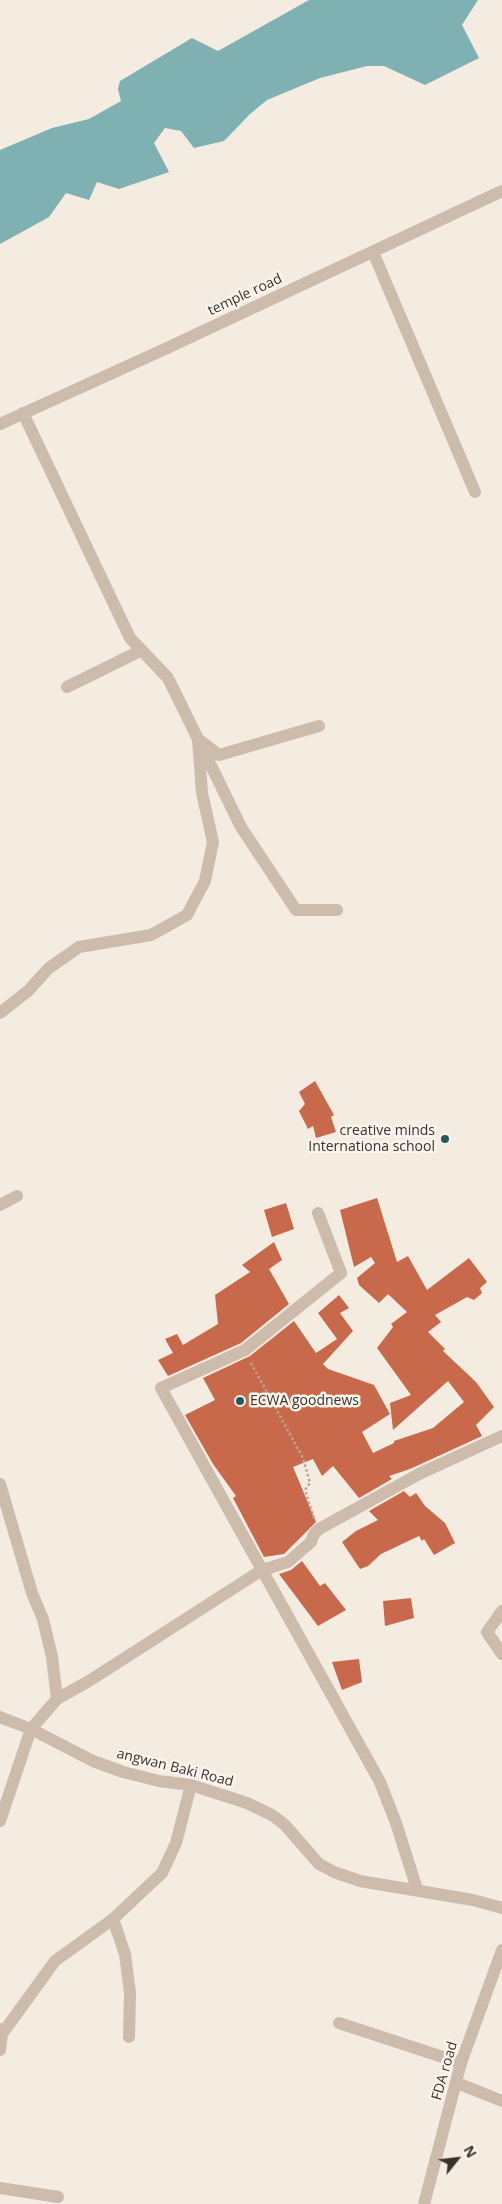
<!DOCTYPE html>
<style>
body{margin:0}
#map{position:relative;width:502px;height:2204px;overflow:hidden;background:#f4ebe1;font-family:"Open Sans",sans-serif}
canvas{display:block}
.north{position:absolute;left:432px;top:2134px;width:50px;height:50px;-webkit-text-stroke:4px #fbf5ee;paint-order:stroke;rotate:61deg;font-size:14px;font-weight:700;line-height:20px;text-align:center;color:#3b302b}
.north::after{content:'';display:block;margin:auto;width:18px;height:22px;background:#3b302b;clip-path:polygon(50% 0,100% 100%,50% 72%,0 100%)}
</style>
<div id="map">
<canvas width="502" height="2204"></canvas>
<div class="north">N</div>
</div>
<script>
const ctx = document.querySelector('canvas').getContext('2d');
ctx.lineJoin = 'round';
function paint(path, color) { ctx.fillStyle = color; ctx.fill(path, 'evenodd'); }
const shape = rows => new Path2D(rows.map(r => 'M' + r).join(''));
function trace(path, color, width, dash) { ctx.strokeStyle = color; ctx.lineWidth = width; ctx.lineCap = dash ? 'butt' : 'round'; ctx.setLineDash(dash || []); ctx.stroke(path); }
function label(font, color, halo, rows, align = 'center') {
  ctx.font = font + ' "Open Sans",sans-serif'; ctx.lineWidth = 5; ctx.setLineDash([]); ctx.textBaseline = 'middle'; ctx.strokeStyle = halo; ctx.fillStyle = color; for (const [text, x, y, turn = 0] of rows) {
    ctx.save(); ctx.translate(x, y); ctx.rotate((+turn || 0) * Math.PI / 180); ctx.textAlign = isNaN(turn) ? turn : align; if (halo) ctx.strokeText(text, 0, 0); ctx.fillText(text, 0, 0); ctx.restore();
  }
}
paint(shape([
 [309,0,478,0,462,25,479,58,425,85,384,66,367,66,320,78,267,100,250,114,224,141,194,148,181,131,165,128,154,143,169,172,119,189,97,182,89,200,66,193,49,217,0,244,0,150,52,128,89,119,121,101,118,89,120,81,192,38,218,51]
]), '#7fb0b2');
paint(shape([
 [315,1081,334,1115,331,1117,336,1132,316,1138,313,1126,308,1129,299,1111,305,1104,299,1092],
 [377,1198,397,1262,408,1256,427,1290,469,1258,487,1282,480,1288,482,1293,474,1300,467,1297,435,1315,441,1322,428,1332,445,1349,443,1351,476,1382,494,1407,476,1425,482,1436,410,1469,389,1476,392,1479,359,1498,333,1466,322,1476,313,1459,293,1467,316,1522,284,1554,264,1557,233,1498,236,1496,213,1464,185,1415,215,1400,203,1378,250,1356,294,1321,316,1353,337,1339,318,1313,339,1295,349,1308,340,1313,353,1331,323,1364,328,1369,374,1385,390,1414,362,1432,373,1453,394,1443,394,1441,433,1428,464,1402,448,1381,393,1430,390,1403,411,1395,377,1348,393,1327,391,1324,407,1312,388,1294,379,1303,359,1285,357,1278,375,1263,371,1257,354,1267,340,1210],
 [286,1203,294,1229,272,1237,264,1210],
 [274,1242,282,1260,269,1269,289,1304,241,1343,168,1376,158,1360,173,1353,165,1339,177,1334,183,1345,218,1324,215,1295,250,1272,242,1265],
 [404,1491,410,1497,416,1493,425,1506,445,1523,455,1543,434,1555,424,1539,422,1541,419,1536,381,1554,368,1566,360,1569,342,1542,356,1531,378,1520,369,1511],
 [302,1561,320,1586,325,1583,346,1610,318,1626,279,1574,291,1570],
 [411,1598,414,1618,385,1626,383,1601],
 [359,1659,362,1682,342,1690,332,1662]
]), '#c8694b');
trace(shape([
 [251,1363,303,1458,310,1483,305,1490,314,1518]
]), '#b9a596', 2.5, [2.5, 2.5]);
trace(shape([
 [373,252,475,492],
 [23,413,130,638,168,678,198,739,219,755,319,726],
 [0,424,165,349,502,191],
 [67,687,142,650],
 [0,1013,28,991,49,968,79,947,151,935,187,915,205,881,213,842,202,793,198,739,241,827,296,910,337,910],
 [0,1205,17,1196],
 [318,1213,341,1273,245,1350,161,1388,380,1782,396,1823,417,1889],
 [0,1484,32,1593,43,1619,52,1657,57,1699],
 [502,1611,487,1632,502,1654],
 [0,1717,31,1729,93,1761,123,1772,159,1781,191,1785,247,1803,272,1815,285,1825,319,1864,334,1872,360,1881,473,1900,502,1908],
 [0,1821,31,1729,57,1699,89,1681,262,1570,288,1562,311,1542,314,1534,319,1529,419,1474,502,1436],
 [113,1919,125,1954,130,1993,129,2037],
 [339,2023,461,2063],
 [0,2029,2,2034,0,2050],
 [2,2034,55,1961,113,1919,162,1873,176,1843,191,1785],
 [457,2083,502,2101],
 [0,2188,58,2197],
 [424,2204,461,2063,502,1950]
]), '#cdbbac', 12);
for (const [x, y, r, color] of [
 [445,1139,5,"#1f5a5e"],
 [240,1401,5,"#1f5a5e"]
]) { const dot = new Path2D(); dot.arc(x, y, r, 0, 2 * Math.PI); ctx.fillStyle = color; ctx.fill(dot); trace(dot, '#fbf5ee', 2); }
label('14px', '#3b302b', '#fbf5ee', [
 ["temple road",245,295,-25],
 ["angwan Baki Road",175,1768,14],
 ["FDA road",445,2071,-74]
]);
label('14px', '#3b302b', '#fbf5ee', [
 ["creative minds",435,1131],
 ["Internationa school",435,1147],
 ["ECWA goodnews",250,1401,"left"]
], 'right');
</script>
